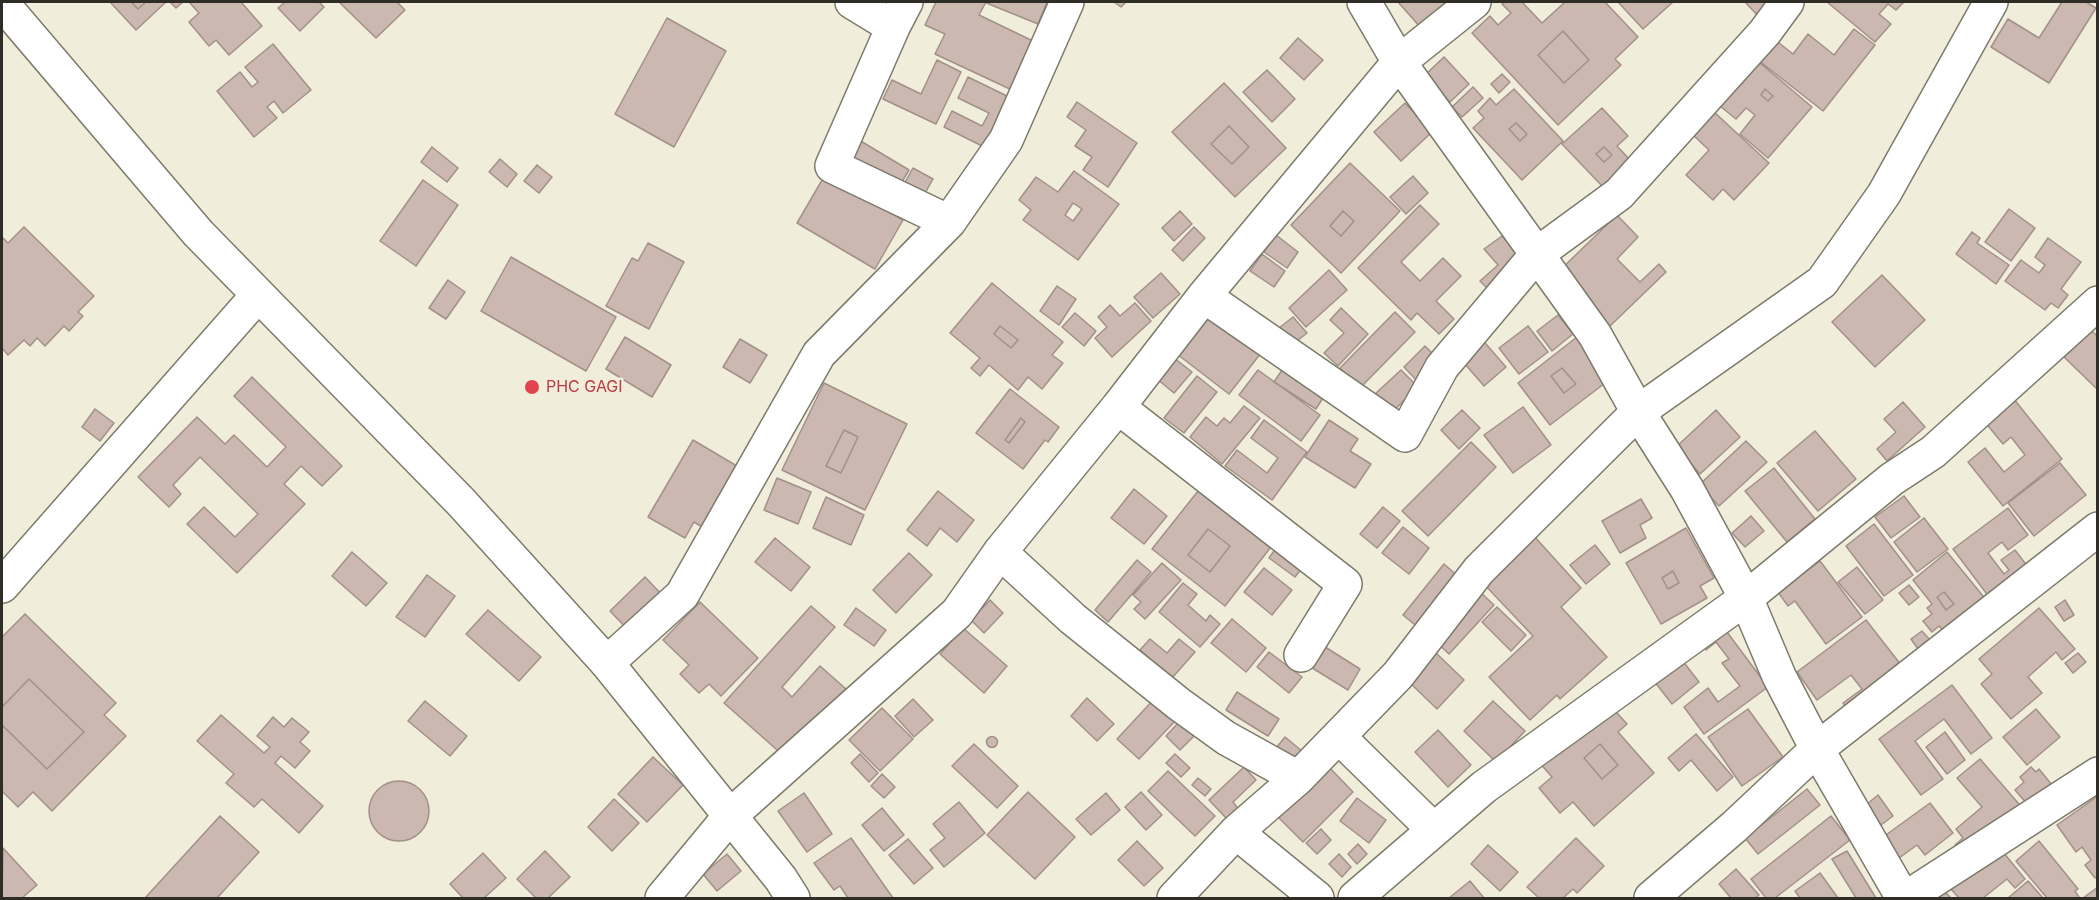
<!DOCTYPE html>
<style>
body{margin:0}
#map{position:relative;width:2099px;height:900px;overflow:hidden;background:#f0eddb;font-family:Inter,sans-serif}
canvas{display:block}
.frame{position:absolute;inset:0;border:3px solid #2e2d26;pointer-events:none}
</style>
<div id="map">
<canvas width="2099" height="900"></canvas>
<div class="frame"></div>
</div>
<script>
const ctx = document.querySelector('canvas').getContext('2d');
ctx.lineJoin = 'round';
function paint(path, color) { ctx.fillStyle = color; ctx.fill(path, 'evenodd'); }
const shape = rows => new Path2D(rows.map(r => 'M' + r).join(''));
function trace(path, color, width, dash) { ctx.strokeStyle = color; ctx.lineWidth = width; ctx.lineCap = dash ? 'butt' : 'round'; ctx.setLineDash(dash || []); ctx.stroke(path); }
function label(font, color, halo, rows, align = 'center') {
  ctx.font = font + ' Inter,sans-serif'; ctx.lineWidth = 5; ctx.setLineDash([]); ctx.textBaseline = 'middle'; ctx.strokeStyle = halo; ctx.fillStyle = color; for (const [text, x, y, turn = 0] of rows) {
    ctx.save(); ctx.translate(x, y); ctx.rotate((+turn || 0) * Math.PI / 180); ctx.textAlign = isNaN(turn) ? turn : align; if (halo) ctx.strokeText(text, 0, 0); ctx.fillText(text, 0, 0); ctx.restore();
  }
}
const building = shape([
 [110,2,131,2,138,9,146,2,166,2,136,30,110,2],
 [131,2,146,2,138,9,131,2],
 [170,2,183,2,176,8,170,2],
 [189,2,241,2,262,26,229,55,216,40,209,46,189,22,199,13,189,2],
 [285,2,319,2,324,7,300,31,278,8,285,2],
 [339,2,397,2,405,10,376,38,339,2],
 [936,2,986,2,979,15,1035,42,1012,90,935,54,945,34,925,25,936,2],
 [984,2,1047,2,1038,24,984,2],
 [1114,2,1126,2,1121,7,1114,2],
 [1398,2,1449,2,1421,28,1398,2],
 [1505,2,1522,2,1542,23,1565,2,1605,2,1638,37,1615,59,1621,65,1558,125,1472,33,1490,16,1498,25,1511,13,1502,4,1505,2],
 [1563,31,1589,60,1564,83,1538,55,1563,31],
 [1618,2,1673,2,1643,29,1618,2],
 [1745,2,1779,2,1760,18,1745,2],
 [1827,2,1904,2,1896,10,1888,4,1879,14,1891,24,1875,42,1827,2],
 [2062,2,2086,2,2096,8,2049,83,1991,47,2008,19,2039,38,2062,2],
 [667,18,726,51,674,147,615,114,667,18],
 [1854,29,1875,45,1823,111,1758,60,1774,39,1793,54,1808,34,1834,55,1854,29],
 [1563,31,1589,60,1564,83,1538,55,1563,31],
 [1298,38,1323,60,1304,80,1280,58,1298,38],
 [273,44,311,90,283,113,274,101,267,107,277,118,254,137,217,91,240,72,252,87,258,82,245,67,273,44],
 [1444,57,1469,84,1450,102,1425,75,1444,57],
 [1753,57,1812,107,1768,158,1740,134,1755,115,1746,108,1736,119,1715,102,1753,57],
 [1765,89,1773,96,1768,101,1761,95,1765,89],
 [937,60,961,72,936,124,883,99,892,80,921,94,937,60],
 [1267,70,1295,99,1272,122,1243,92,1267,70],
 [1502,74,1510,82,1499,93,1491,84,1502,74],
 [968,77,1011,98,986,148,944,127,952,111,982,126,989,113,958,98,968,77],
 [1224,83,1286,148,1235,197,1172,132,1224,83],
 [1229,126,1249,147,1232,164,1211,144,1229,126],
 [1473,87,1483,98,1462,117,1452,107,1473,87],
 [1514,89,1563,141,1522,180,1473,128,1484,118,1478,111,1490,98,1496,105,1514,89],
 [1516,123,1527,134,1520,141,1509,129,1516,123],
 [1765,89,1773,96,1768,101,1761,95,1765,89],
 [1077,102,1137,143,1108,187,1083,170,1092,157,1075,146,1086,130,1067,117,1077,102],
 [1405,103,1432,132,1401,161,1374,132,1405,103],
 [1602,108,1628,136,1617,146,1631,161,1603,187,1562,144,1602,108],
 [1604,147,1612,155,1604,162,1596,154,1604,147],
 [1713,111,1769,163,1734,200,1723,189,1713,200,1686,175,1709,150,1692,134,1713,111],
 [1516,123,1527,134,1520,141,1509,129,1516,123],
 [1229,126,1249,147,1232,164,1211,144,1229,126],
 [859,140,909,170,897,190,847,160,859,140],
 [432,147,458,168,447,182,421,162,432,147],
 [1604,147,1612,155,1604,162,1596,154,1604,147],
 [500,159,517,174,507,187,489,172,500,159],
 [1350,163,1400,211,1341,273,1291,225,1350,163],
 [1343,211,1354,221,1341,236,1330,226,1343,211],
 [537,165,552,177,539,193,524,181,537,165],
 [913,168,933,179,920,202,900,191,913,168],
 [1074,171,1119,204,1078,260,1023,220,1031,210,1019,200,1036,177,1058,192,1074,171],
 [1073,203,1082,209,1073,221,1065,215,1073,203],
 [825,175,903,220,875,269,797,223,825,175],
 [1413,176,1428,193,1406,214,1390,197,1413,176],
 [423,180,458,205,416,266,380,241,423,180],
 [1420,205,1439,224,1401,262,1420,281,1443,258,1461,276,1436,301,1454,319,1439,334,1417,313,1411,320,1358,268,1420,205],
 [2009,209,2035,228,2011,261,1985,242,2009,209],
 [1180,211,1192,224,1174,241,1162,228,1180,211],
 [1343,211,1354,221,1341,236,1330,226,1343,211],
 [1617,215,1638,237,1617,259,1640,282,1659,264,1666,272,1609,327,1557,273,1617,215],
 [24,227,94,296,78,312,83,316,69,331,64,326,45,346,37,338,30,346,24,340,8,355,2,348,2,240,3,238,8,243,24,227],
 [1194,227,1205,238,1183,261,1172,250,1194,227],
 [1972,232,1980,238,1977,243,2009,265,1996,284,1956,254,1972,232],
 [1276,235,1298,252,1287,268,1264,252,1276,235],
 [1502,236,1521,257,1487,288,1480,281,1498,265,1484,249,1502,236],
 [2048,238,2081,262,2061,289,2068,295,2058,308,2051,303,2045,310,2005,281,2021,260,2039,273,2045,265,2035,257,2048,238],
 [648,243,684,262,649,329,606,306,632,258,638,261,648,243],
 [1262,254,1285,271,1274,287,1250,271,1262,254],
 [511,257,616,317,586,371,481,311,511,257],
 [1329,270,1347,290,1306,327,1289,308,1329,270],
 [1161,273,1180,294,1153,318,1134,297,1161,273],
 [1882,275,1925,320,1875,367,1832,322,1882,275],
 [448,280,465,292,446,319,429,308,448,280],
 [992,283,1063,342,1052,355,1063,363,1042,389,1028,377,1018,390,989,365,980,376,971,368,980,358,950,333,992,283],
 [1000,326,1018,340,1011,348,994,334,1000,326],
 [1057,286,1076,299,1059,325,1040,311,1057,286],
 [1135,303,1151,321,1112,357,1095,338,1107,327,1098,317,1110,305,1120,316,1135,303],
 [1341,308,1368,334,1338,366,1324,353,1344,333,1330,320,1341,308],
 [1205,309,1261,353,1229,394,1173,351,1205,309],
 [1395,312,1415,332,1360,388,1340,368,1395,312],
 [1075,313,1096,331,1084,346,1062,327,1075,313],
 [1558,315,1573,334,1552,351,1537,331,1558,315],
 [1293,317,1307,333,1292,345,1279,328,1293,317],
 [1000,326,1018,340,1011,348,994,334,1000,326],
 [1528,326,1548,352,1519,374,1499,348,1528,326],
 [2091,330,2098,337,2098,390,2064,357,2091,330],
 [1479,336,1506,367,1484,386,1458,356,1479,336],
 [625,337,671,365,652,397,606,369,625,337],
 [1577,337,1609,380,1550,425,1518,383,1577,337],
 [1562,368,1576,384,1564,393,1551,376,1562,368],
 [740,339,767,355,750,383,723,367,740,339],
 [1425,346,1440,361,1419,383,1404,367,1425,346],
 [1174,358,1192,372,1174,393,1157,379,1174,358],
 [1284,367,1326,393,1316,409,1274,382,1284,367],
 [1562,368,1576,384,1564,393,1551,376,1562,368],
 [1258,370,1320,415,1301,441,1239,395,1258,370],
 [1401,370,1418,387,1391,413,1374,395,1401,370],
 [1197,376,1217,392,1184,433,1164,418,1197,376],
 [252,377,342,466,322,486,301,466,284,484,305,504,237,573,187,524,204,507,235,537,258,514,200,457,173,485,181,494,169,507,138,477,197,417,225,444,234,435,267,467,286,447,234,396,252,377],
 [824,383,907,424,865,510,782,470,824,383],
 [844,430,858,437,841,473,826,466,844,430],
 [1010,389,1059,427,1048,442,1045,440,1023,469,976,433,1010,389],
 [1021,418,1025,422,1009,443,1005,440,1021,418],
 [2013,398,2062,459,2003,506,1968,462,1985,448,2004,472,2025,455,2011,437,2003,444,1984,421,2013,398],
 [1903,402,1925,427,1887,461,1877,449,1896,432,1884,419,1903,402],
 [1244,406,1260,418,1222,464,1190,437,1206,417,1217,426,1224,418,1230,423,1244,406],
 [1523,407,1551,445,1513,473,1484,435,1523,407],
 [95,409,114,423,100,441,82,427,95,409],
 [1462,410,1480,428,1459,449,1441,430,1462,410],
 [1716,410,1740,437,1700,474,1676,447,1716,410],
 [1021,418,1025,422,1009,443,1005,440,1021,418],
 [1264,420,1307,452,1272,500,1225,466,1237,450,1267,473,1278,458,1251,438,1264,420],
 [1329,420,1358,439,1350,451,1371,464,1355,488,1305,457,1329,420],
 [844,430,858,437,841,473,826,466,844,430],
 [1815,431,1856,479,1818,511,1777,463,1815,431],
 [693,440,747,472,712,533,694,522,685,538,648,517,693,440],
 [1746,441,1767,462,1719,506,1699,485,1746,441],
 [1471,442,1496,467,1428,536,1402,511,1471,442],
 [2060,463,2086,495,2034,536,2008,503,2060,463],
 [1774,468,1815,519,1787,542,1745,491,1774,468],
 [777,478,811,492,798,524,764,510,777,478],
 [1202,486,1274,543,1225,606,1152,549,1202,486],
 [1208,529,1230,546,1210,572,1188,555,1208,529],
 [1134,489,1167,516,1144,544,1111,518,1134,489],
 [938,491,974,520,957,542,940,528,927,546,907,530,938,491],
 [1904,496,1920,517,1891,538,1875,517,1904,496],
 [826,497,864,515,851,545,813,528,826,497],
 [1641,499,1652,518,1640,525,1646,538,1620,553,1602,521,1641,499],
 [1383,507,1400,521,1377,548,1360,534,1383,507],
 [2008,508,2028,535,2008,550,2002,542,1988,553,2004,574,2009,570,2001,560,2015,550,2034,575,1995,605,1953,549,2008,508],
 [1751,516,1764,531,1745,547,1732,533,1751,516],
 [1924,518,1948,549,1917,572,1894,542,1924,518],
 [1874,524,1913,575,1884,596,1846,546,1874,524],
 [1403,527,1429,548,1409,574,1382,553,1403,527],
 [1686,528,1714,578,1700,586,1707,598,1661,624,1626,563,1686,528],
 [1673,571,1679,583,1668,589,1662,578,1673,571],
 [1208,529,1230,546,1210,572,1188,555,1208,529],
 [1533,535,1581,588,1561,607,1607,657,1560,699,1557,695,1530,720,1489,677,1533,636,1482,582,1533,535],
 [775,538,810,567,791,591,755,562,775,538],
 [1279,544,1306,563,1295,577,1269,558,1279,544],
 [1595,545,1610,564,1586,584,1570,565,1595,545],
 [352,552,387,583,366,606,332,576,352,552],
 [1947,552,1992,607,1952,641,1939,626,1932,632,1923,621,1932,614,1927,608,1932,604,1913,580,1947,552],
 [1944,592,1954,604,1946,610,1937,597,1944,592],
 [909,553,932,575,896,613,873,590,909,553],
 [1137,560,1151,572,1108,622,1095,610,1137,560],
 [1820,561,1862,617,1826,644,1795,601,1788,606,1778,592,1820,561],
 [1162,563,1181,580,1145,619,1134,609,1141,602,1133,595,1162,563],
 [1444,564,1461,579,1420,629,1403,615,1444,564],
 [1857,567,1883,600,1865,614,1838,582,1857,567],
 [1264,568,1292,590,1272,615,1244,592,1264,568],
 [1673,571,1679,583,1668,589,1662,578,1673,571],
 [427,575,455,596,425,637,396,617,427,575],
 [645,577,666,599,631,633,610,611,645,577],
 [1183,583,1197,594,1188,605,1206,621,1210,615,1220,624,1200,647,1159,612,1183,583],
 [1909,585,1919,597,1909,605,1899,593,1909,585],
 [1479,591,1494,605,1449,654,1434,640,1479,591],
 [1944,592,1954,604,1946,610,1937,597,1944,592],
 [990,600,1003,613,984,633,971,620,990,600],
 [2065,600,2074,615,2064,621,2055,607,2065,600],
 [700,602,758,658,721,696,709,684,699,693,680,674,689,665,663,640,700,602],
 [811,606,835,627,782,687,792,697,820,666,846,689,785,757,724,703,811,606],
 [1497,607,1526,635,1511,651,1482,622,1497,607],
 [856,608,886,630,874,646,844,625,856,608],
 [2039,608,2075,649,2062,660,2056,652,2028,677,2042,693,2011,719,1981,684,1992,674,1979,659,2039,608],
 [488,610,541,657,519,681,466,634,488,610],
 [25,614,116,703,104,715,126,736,52,811,33,792,18,807,2,791,2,725,47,769,84,732,29,679,2,707,2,637,25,614],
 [1232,619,1266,648,1246,672,1211,643,1232,619],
 [1866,620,1912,679,1857,721,1843,703,1862,689,1851,675,1817,700,1797,672,1866,620],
 [1721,624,1768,687,1704,734,1684,707,1708,688,1718,702,1740,686,1722,663,1729,659,1716,642,1706,650,1699,640,1721,624],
 [963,628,1007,666,984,693,940,654,963,628],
 [1922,631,1930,640,1918,649,1911,639,1922,631],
 [1150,639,1167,653,1179,639,1195,652,1172,678,1140,650,1150,639],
 [1322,645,1360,669,1348,690,1309,666,1322,645],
 [1675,651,1699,682,1672,704,1647,672,1675,651],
 [1269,652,1302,677,1289,693,1257,667,1269,652],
 [1436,653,1464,680,1437,709,1409,682,1436,653],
 [2078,653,2086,662,2073,673,2065,663,2078,653],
 [29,679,84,732,47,769,2,725,2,707,29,679],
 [1952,685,1992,738,1971,754,1944,719,1915,741,1943,779,1921,795,1879,739,1952,685],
 [1237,692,1279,719,1268,736,1226,710,1237,692],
 [1087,698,1114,724,1097,741,1071,716,1087,698],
 [1155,698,1177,719,1139,759,1117,739,1155,698],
 [913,699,933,720,914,737,895,716,913,699],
 [425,701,467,736,450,756,408,721,425,701],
 [1493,701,1525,731,1496,762,1464,731,1493,701],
 [1607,702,1627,724,1618,732,1654,773,1594,826,1573,802,1560,813,1539,788,1552,777,1538,761,1607,702],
 [1600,744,1618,765,1602,779,1584,758,1600,744],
 [882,708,913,739,880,771,849,740,882,708],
 [1748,709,1783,757,1742,786,1708,737,1748,709],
 [2036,709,2060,737,2027,765,2003,737,2036,709],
 [221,715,264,753,270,747,257,736,273,717,284,727,292,718,309,732,300,742,310,751,295,768,281,756,275,763,323,806,299,833,262,799,254,807,226,783,234,774,197,741,221,715],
 [1179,722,1194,736,1180,750,1166,736,1179,722],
 [1438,730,1471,765,1448,787,1415,752,1438,730],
 [1945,732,1965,760,1947,774,1926,747,1945,732],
 [1696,734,1733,777,1717,791,1691,760,1679,771,1668,758,1696,734],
 '986.5 742a5.5 5.5 0 1 1 11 0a5.5 5.5 0 1 1-11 0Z',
 [1285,737,1308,756,1295,771,1272,753,1285,737],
 [974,744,1018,786,997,808,952,766,974,744],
 [1600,744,1618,765,1602,779,1584,758,1600,744],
 [860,754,878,773,869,782,851,763,860,754],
 [1175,754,1190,768,1181,777,1166,763,1175,754],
 [653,757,683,785,647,822,618,794,653,757],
 [1980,759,2025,811,1964,855,1955,845,1963,838,1956,829,1982,807,1957,778,1980,759],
 [1326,764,1353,792,1303,842,1276,815,1326,764],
 [1244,767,1256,780,1233,802,1239,810,1228,820,1209,800,1244,767],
 [2031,767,2036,772,2039,769,2052,785,2028,805,2015,790,2024,782,2020,777,2031,767],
 [1168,771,1215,816,1195,836,1148,791,1168,771],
 [882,774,895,787,884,798,871,786,882,774],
 [1198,778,1211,789,1205,796,1192,785,1198,778],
 '369 811a30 30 0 1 1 60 0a30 30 0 1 1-60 0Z',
 [1807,789,1820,805,1758,854,1745,838,1807,789],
 [1028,792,1075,837,1035,879,987,835,1028,792],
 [1141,792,1162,815,1146,830,1125,807,1141,792],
 [804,793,832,834,807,852,778,811,804,793],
 [1106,793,1120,810,1091,835,1076,819,1106,793],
 [1878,795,1893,816,1881,825,1866,805,1878,795],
 [2098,796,2098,876,2095,878,2085,865,2091,860,2082,847,2076,852,2057,825,2098,796],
 [1357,798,1386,820,1369,843,1340,821,1357,798],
 [614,799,639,823,612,851,588,827,614,799],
 [959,802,985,833,944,867,930,850,945,838,933,824,959,802],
 [1930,803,1953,833,1925,855,1917,845,1895,861,1879,840,1930,803],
 [882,808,904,835,884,851,862,825,882,808],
 [220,816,259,852,217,898,145,898,220,816],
 [1831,816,1850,840,1775,898,1766,898,1751,879,1831,816],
 [1321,829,1331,840,1317,854,1306,843,1321,829],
 [851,838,893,898,848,898,840,886,834,890,814,863,851,838],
 [1576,838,1604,866,1577,893,1573,889,1563,898,1539,898,1527,887,1576,838],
 [908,839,933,868,914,884,889,855,908,839],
 [1137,841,1163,868,1144,886,1118,860,1137,841],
 [2039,841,2078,889,2075,891,2079,897,2077,898,2047,898,2016,861,2039,841],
 [1358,844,1367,854,1357,864,1348,854,1358,844],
 [1488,845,1518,872,1500,891,1471,864,1488,845],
 [1999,847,2025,879,2015,888,2007,879,1983,898,1959,898,1950,888,1999,847],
 [3,848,37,885,22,898,2,898,3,848],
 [545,851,570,877,548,898,536,898,517,879,545,851],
 [1847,851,1876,898,1856,898,1832,859,1847,851],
 [483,853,506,878,484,898,463,898,450,884,483,853],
 [727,854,741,871,717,891,703,874,727,854],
 [1339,854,1351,867,1342,877,1329,864,1339,854],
 [1736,869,1759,895,1755,898,1731,898,1719,884,1736,869],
 [1820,873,1838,898,1800,898,1795,891,1820,873],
 [1470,881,1484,898,1449,898,1470,881],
 [2028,881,2043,898,2008,898,2028,881],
 [2098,887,2098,898,2083,898,2098,887],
 [1945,892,1951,898,1937,898,1945,892]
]);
paint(building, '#cbb8b1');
trace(building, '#a29089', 1.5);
const street = shape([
 [852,2,893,27],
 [906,2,893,27,832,166,949,222],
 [1364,2,1399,62,1595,335,1638,412,1687,489,1746,598,1779,676,1817,749,1903,898],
 [1204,296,1405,435,1442,367,1537,254,1619,194,1765,32,1787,2],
 [1118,407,1345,584,1301,655],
 [1000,552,1073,619,1179,704,1226,738,1298,778],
 [2,586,258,295],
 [607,663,682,595,819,354,949,222,1006,140,1067,2],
 [1339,737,1434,830],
 [1236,832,1317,898],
 [662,898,730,816,957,613,1000,552,1118,407,1204,296,1399,62,1474,2],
 [1174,898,1236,832,1298,778,1398,675,1479,570,1638,412,1822,282,1884,194,1991,2],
 [1355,898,1484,787,1746,598,1892,479,1933,452,2098,303],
 [1651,898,1734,827,1817,749,2098,529],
 [1906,898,2098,774]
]);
const secondary = shape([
 [2,3,198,233,461,502,607,663,781,879,793,898]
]);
trace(street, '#7c7a6a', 36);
trace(secondary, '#7c7a6a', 36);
trace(street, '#fff', 33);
trace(secondary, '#fff', 33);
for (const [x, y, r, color] of [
 [532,387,8,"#e0444e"]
]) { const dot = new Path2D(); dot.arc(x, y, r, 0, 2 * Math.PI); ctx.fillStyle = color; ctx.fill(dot); trace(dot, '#f0eddb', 2); }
label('16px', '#be3a42', '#f0eddb', [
 ["PHC GAGI",546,387]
], 'left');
</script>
